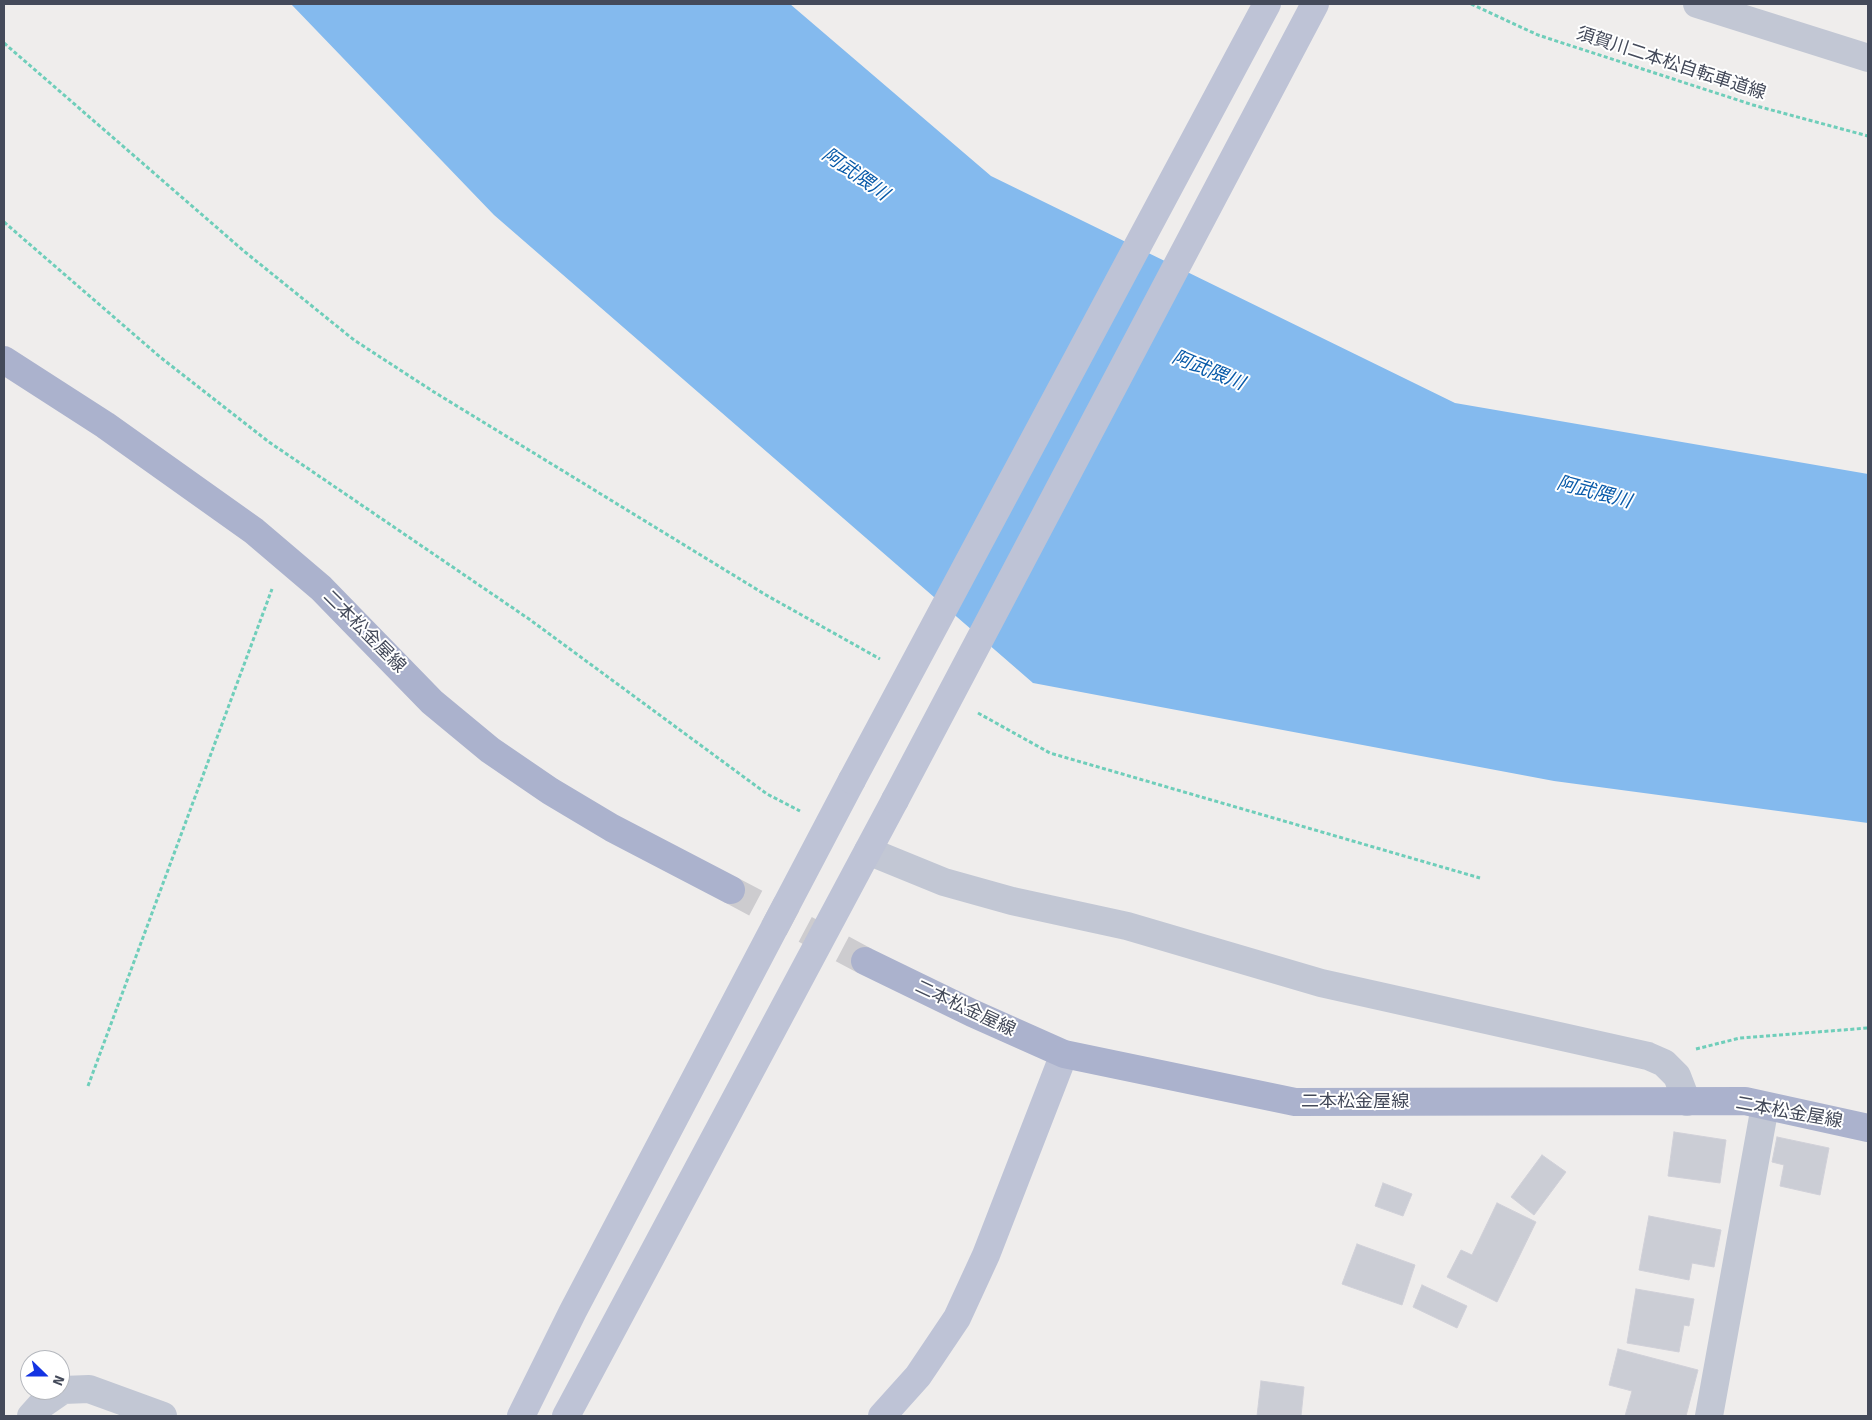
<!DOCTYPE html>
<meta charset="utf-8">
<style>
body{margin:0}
#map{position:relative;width:1872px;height:1420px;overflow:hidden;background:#efedec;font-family:Signika,sans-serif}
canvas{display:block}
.frame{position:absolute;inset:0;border:5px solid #444a5a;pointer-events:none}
.north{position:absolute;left:20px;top:1350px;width:50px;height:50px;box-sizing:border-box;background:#fff;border:1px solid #b4b7bd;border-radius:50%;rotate:112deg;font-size:14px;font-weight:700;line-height:20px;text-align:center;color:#444a5a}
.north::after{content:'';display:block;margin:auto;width:18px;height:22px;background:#1434e2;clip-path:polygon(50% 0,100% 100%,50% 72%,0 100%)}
</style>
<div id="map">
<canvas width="1872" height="1420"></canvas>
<div class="frame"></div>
<div class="north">N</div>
</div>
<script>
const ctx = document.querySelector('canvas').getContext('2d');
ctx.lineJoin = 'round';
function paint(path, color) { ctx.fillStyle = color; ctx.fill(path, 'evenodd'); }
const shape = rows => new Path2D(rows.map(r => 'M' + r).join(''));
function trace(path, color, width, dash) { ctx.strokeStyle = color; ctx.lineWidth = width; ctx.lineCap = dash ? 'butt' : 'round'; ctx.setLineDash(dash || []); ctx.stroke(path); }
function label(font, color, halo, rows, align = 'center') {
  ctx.font = font + ' Signika,"Noto Sans JP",sans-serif'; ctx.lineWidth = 4; ctx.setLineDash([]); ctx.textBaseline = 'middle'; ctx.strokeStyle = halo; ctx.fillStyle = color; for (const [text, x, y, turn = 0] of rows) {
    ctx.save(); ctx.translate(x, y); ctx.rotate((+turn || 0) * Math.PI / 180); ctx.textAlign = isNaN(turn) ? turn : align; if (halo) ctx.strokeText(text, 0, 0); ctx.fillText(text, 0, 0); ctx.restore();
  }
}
paint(shape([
 [291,4,790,4,991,176,1455,403,1868,474,1868,823,1554,781,1033,683,494,215]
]), '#84baee');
const building = shape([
 [1674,1132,1726,1140,1720,1183,1668,1176,1674,1132],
 [1777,1137,1829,1148,1820,1195,1780,1186,1784,1165,1772,1162,1777,1137],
 [1542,1155,1566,1172,1534,1215,1511,1197,1542,1155],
 [1383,1183,1412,1194,1403,1216,1375,1206,1383,1183],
 [1497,1203,1536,1222,1497,1302,1447,1277,1461,1250,1472,1255,1497,1203],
 [1649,1216,1721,1230,1714,1267,1692,1263,1689,1280,1639,1270,1649,1216],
 [1357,1244,1415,1265,1402,1305,1342,1284,1357,1244],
 [1422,1285,1467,1306,1457,1328,1413,1307,1422,1285],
 [1636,1289,1694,1299,1689,1326,1684,1325,1679,1352,1627,1343,1636,1289],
 [1618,1349,1698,1370,1686,1416,1625,1416,1632,1391,1609,1385,1618,1349],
 [1261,1381,1304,1387,1301,1416,1257,1416,1261,1381]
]);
paint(building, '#cbcdd5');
trace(building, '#d0d0d8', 1);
trace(shape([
 [731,890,865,961]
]), '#cdcccf', 28, [28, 14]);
trace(shape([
 [1471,4,1538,35,1753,105,1868,136],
 [4,43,245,252,354,340,434,392,766,595,880,659],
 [4,222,160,357,269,442,529,619,767,794,800,811],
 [978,713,1050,753,1480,878],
 [1696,1049,1740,1038,1868,1028],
 [88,1086,272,589]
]), '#6fceba', 3, [4, 2.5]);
trace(shape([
 [1697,4,1868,58],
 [868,851,944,882,1012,901,1127,926,1321,983,1648,1056,1664,1063,1677,1076,1687,1102],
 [31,1416,40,1406,63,1390,89,1389,163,1416],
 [1709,1416,1765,1106]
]), '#c2c7d4', 28);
trace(shape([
 [521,1416,573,1311,852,780],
 [566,1416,895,800],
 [882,1416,918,1376,957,1318,986,1255,1064,1054]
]), '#bec3d6', 28);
trace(shape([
 [4,360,105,425,254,531,321,588,432,702,490,750,550,791,612,828,731,890],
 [865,961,972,1013,1064,1054,1295,1102,1745,1101,1868,1128]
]), '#abb2cd', 28);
trace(shape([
 [852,780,1267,4],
 [895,800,1315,4]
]), '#bec3d6', 28);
label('18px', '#444a5a', '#fff', [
 ["須賀川二本松自転車道線",1671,64,18],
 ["二本松金屋線",364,632,45],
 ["二本松金屋線",965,1009,25],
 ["二本松金屋線",1355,1102],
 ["二本松金屋線",1789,1113,10]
]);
label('italic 19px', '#085aa9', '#fff', [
 ["阿武隈川",855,175,35],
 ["阿武隈川",1208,371,22],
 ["阿武隈川",1594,493,15]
]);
</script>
